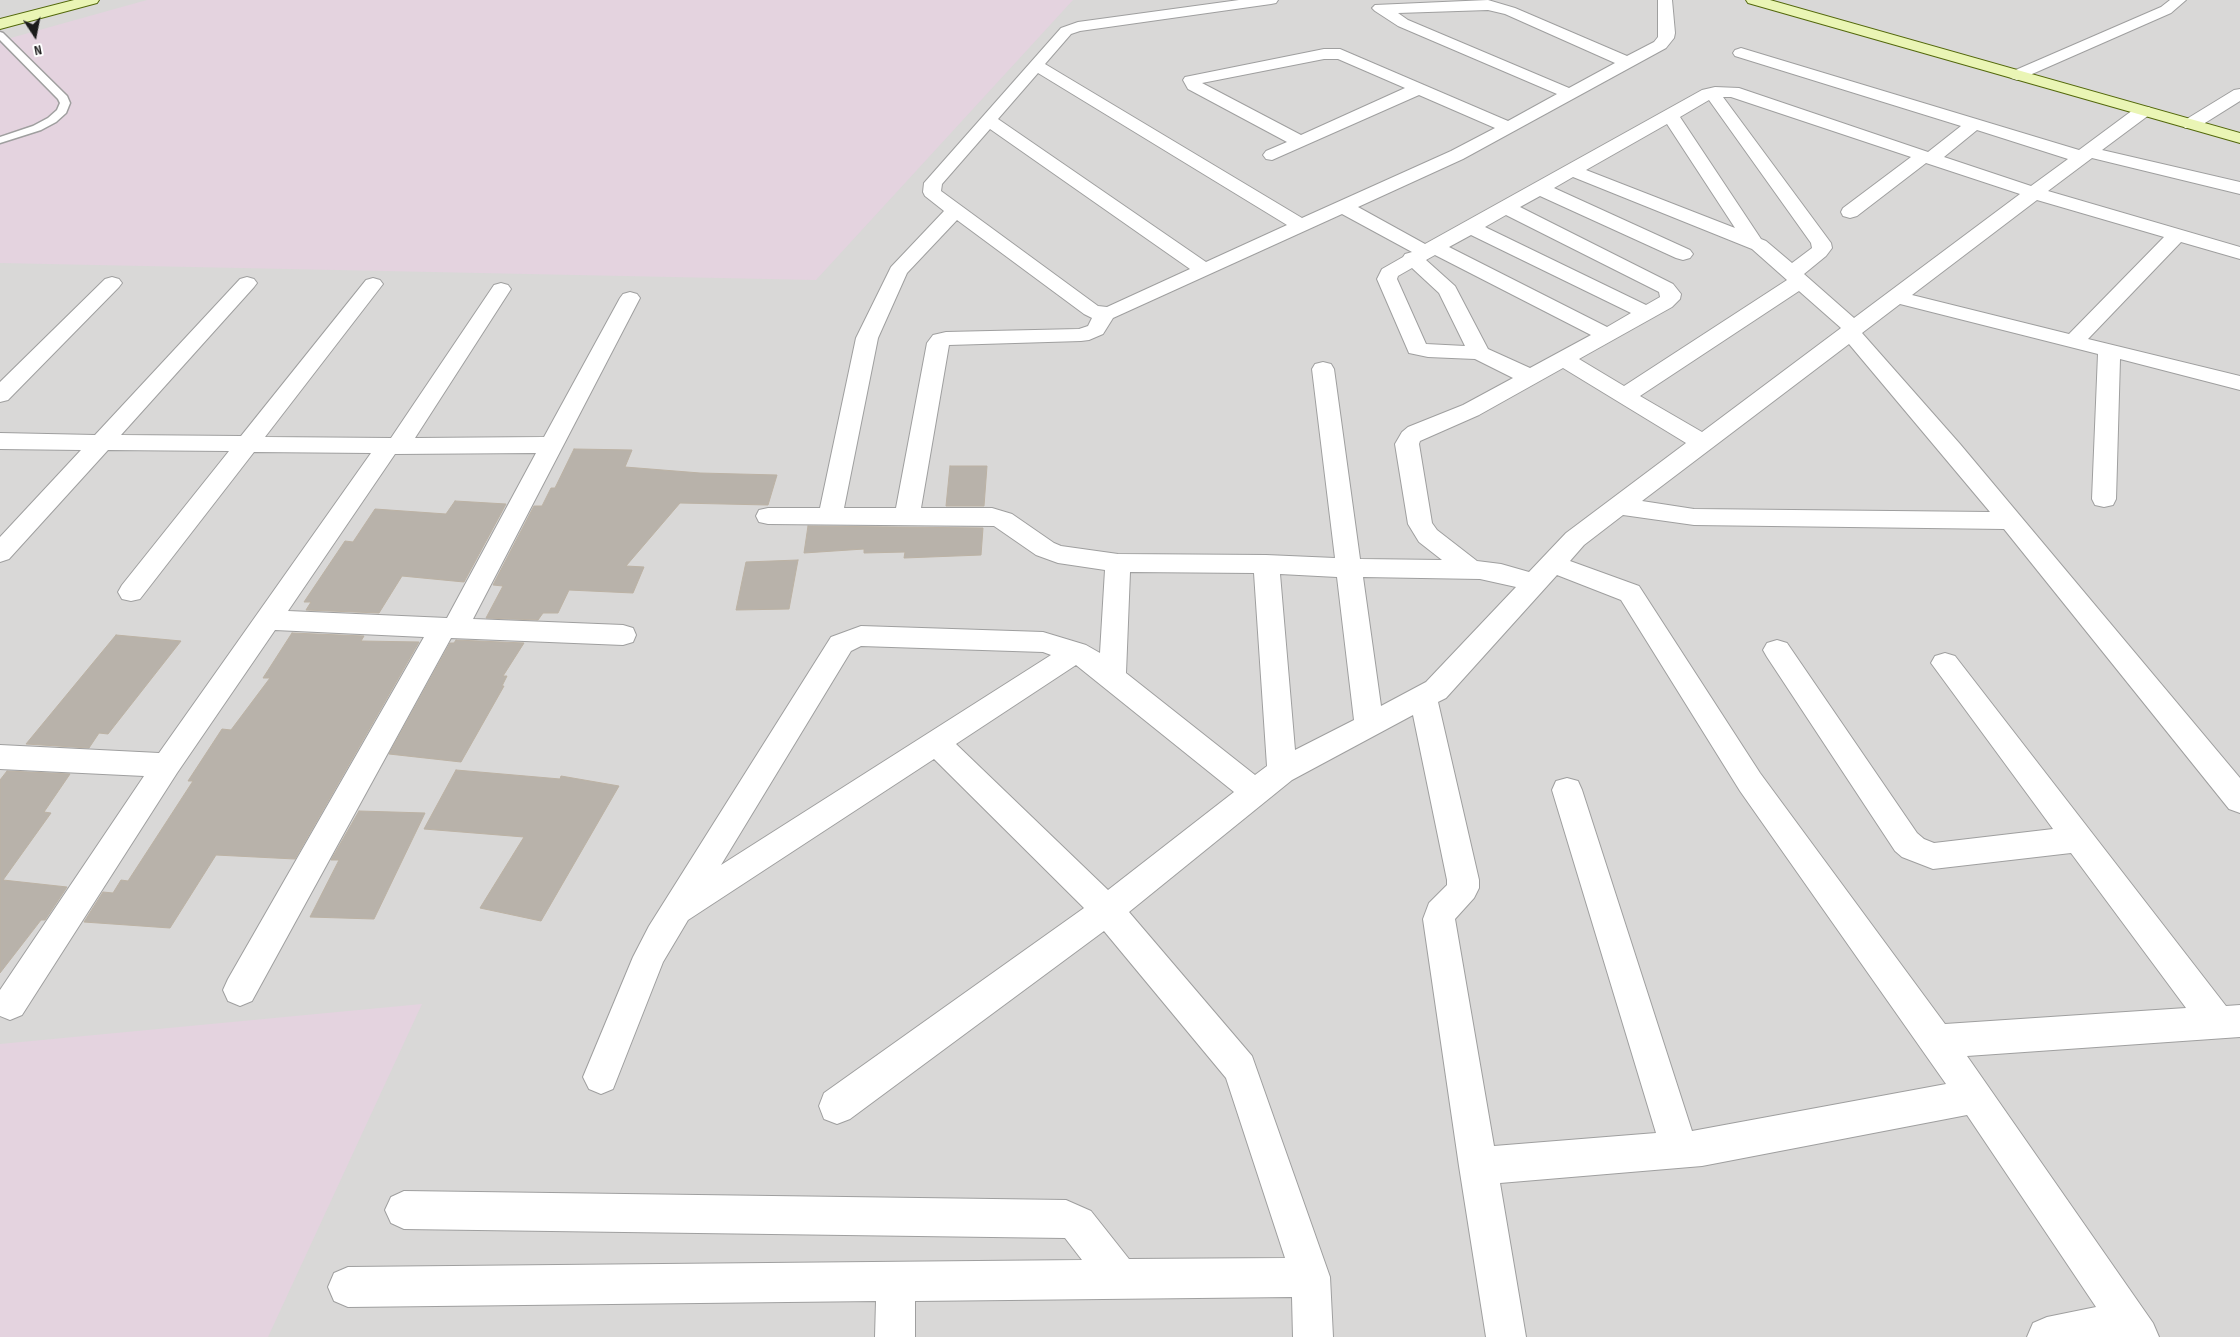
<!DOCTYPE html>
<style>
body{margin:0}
#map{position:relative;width:2240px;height:1337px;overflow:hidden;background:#ece9e0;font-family:"Sofia Sans Condensed",sans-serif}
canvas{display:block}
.north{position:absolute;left:10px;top:10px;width:50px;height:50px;-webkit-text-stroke:4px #fff;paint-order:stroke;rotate:169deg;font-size:14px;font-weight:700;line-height:20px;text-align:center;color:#1b1b1b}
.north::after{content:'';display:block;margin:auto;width:18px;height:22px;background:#1b1b1b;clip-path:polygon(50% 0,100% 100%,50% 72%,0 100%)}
</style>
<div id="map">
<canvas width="2240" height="1337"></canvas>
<div class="north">N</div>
</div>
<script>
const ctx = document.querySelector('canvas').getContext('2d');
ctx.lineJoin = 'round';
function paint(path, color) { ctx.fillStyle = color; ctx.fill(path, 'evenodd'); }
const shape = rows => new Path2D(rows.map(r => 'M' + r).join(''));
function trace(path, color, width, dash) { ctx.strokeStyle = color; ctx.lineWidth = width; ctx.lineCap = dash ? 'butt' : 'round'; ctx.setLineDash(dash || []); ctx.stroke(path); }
paint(shape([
 [0,0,2240,0,2240,1337,0,1337]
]), '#d9d8d7');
paint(shape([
 [147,0,1073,0,816,280,0,263,0,41],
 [422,1004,268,1337,0,1337,0,1044]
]), '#e4d3df');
const building = shape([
 [574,449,632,450,625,467,700,473,777,475,768,505,680,503,626,566,644,567,633,593,569,590,558,613,543,613,538,620,486,618,503,586,493,585,534,506,542,506,551,488,555,488,574,449],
 [950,466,987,466,984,506,946,506,950,466],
 [455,501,506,504,464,582,402,576,379,613,306,610,311,602,304,602,345,541,353,542,375,509,446,514,455,501],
 [808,526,983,528,981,555,904,558,905,552,864,553,864,549,804,553,808,526],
 [798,560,789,609,736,610,746,562,798,560],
 [292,633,364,636,361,641,419,642,295,859,216,855,170,928,84,922,103,892,113,893,121,880,128,881,193,781,188,781,222,729,231,730,270,678,263,678,292,633],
 [116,635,181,641,108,734,99,733,89,748,26,744,116,635],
 [456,640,524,643,503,676,507,676,502,686,504,686,461,762,389,754,450,643,454,643,456,640],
 [456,770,560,779,561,776,619,786,541,921,480,908,524,837,424,829,456,770],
 [7,771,70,774,44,812,51,813,3,880,67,887,45,920,41,920,0,973,0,780,7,771],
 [359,811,425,813,374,919,310,917,339,860,331,860,359,811]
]);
paint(building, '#b8b2aa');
trace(building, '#bcb2a4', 1);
const lane = shape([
 [0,32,3,33,67,96,70,103,66,113,56,122,41,130,0,143,0,137,33,126,48,118,57,110,60,103,58,99,0,40,0,32]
]);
const street = shape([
 [1239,0,1278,0,1276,3,1271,4,1080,31,1071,34,1045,64,1302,218,1451,151,1495,128,1419,95,1272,160,1266,159,1263,155,1266,151,1287,142,1188,89,1183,80,1185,77,1324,49,1340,49,1508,121,1557,94,1398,26,1375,11,1372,8,1375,5,1488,0,1515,8,1627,56,1654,42,1658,37,1658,0,1672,0,1675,33,1674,38,1666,48,1463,159,1358,207,1425,244,1702,90,1715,87,1739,88,1928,152,1961,126,1735,56,1733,53,1735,50,1741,48,2079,150,2137,107,2149,107,2152,111,2149,115,2102,150,2240,182,2240,194,2092,158,2048,191,2240,247,2240,259,2181,242,2088,339,2240,376,2240,390,2120,359,2116,499,2113,505,2104,507,2095,505,2092,499,2098,354,1900,304,1862,333,1960,444,2240,778,2240,813,2229,809,2004,529,1694,525,1623,515,1584,545,1570,561,1639,586,1760,773,1945,1024,2186,1008,2071,853,1933,869,1902,857,1895,851,1767,657,1763,650,1767,643,1777,640,1787,643,1917,833,1924,839,1934,843,2053,829,1931,663,1935,656,1945,653,1955,656,2226,1006,2240,1005,2240,1037,1967,1056,2153,1323,2159,1337,2027,1337,2033,1323,2047,1317,2096,1307,1967,1115,1702,1166,1500,1183,1526,1337,1486,1337,1459,1166,1423,919,1429,903,1447,885,1447,880,1413,715,1292,780,1129,912,1252,1056,1330,1277,1333,1337,1293,1337,1292,1297,915,1301,915,1337,875,1337,876,1301,348,1307,334,1301,328,1287,334,1273,348,1267,1082,1260,1065,1238,404,1229,391,1223,385,1210,391,1197,404,1191,1066,1200,1091,1211,1129,1259,1285,1258,1226,1078,1104,931,850,1119,837,1124,824,1119,819,1106,824,1093,1084,908,934,759,688,920,663,962,613,1089,601,1094,589,1089,583,1077,633,957,649,926,831,637,861,626,1043,632,1086,645,1100,653,1105,570,1058,563,1036,555,994,526,768,524,759,522,756,516,759,510,768,508,820,508,856,338,891,267,944,211,925,196,923,192,924,183,1061,28,1078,22,1239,0],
 [1488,10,1505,14,1615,63,1569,88,1408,20,1398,13,1488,10],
 [1324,59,1338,59,1405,88,1301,135,1202,83,1324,59],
 [1038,73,1287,225,1206,262,998,119,1038,73],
 [1723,97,1731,97,1911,157,1843,208,1841,212,1843,216,1850,218,1857,216,1926,163,2020,194,1854,318,1804,274,1826,256,1832,248,1831,243,1723,97],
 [1709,100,1811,243,1812,248,1792,263,1766,241,1761,239,1680,117,1709,100],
 [1667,124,1735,228,1586,170,1667,124],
 [990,129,1190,269,1107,307,1098,306,941,191,942,184,990,129],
 [1977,130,2068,159,2031,186,1944,157,1977,130],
 [1573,177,1752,249,1787,280,1624,386,1579,359,1672,307,1680,299,1681,294,1673,284,1520,207,1540,196,1676,258,1683,260,1690,258,1693,254,1690,250,1554,188,1573,177],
 [2037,200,2164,237,2069,334,1912,295,2037,200],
 [1342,214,1412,252,1405,254,1403,257,1382,269,1377,279,1409,353,1428,357,1475,359,1513,378,1463,405,1408,427,1402,432,1395,444,1408,524,1419,542,1442,560,1360,559,1334,369,1331,364,1323,362,1315,364,1312,369,1335,558,1266,555,1118,554,1061,546,1054,543,1012,514,992,508,921,508,949,345,1081,341,1089,340,1103,334,1113,318,1342,214],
 [1506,215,1659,292,1660,297,1646,305,1485,227,1506,215],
 [957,220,1084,314,1092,318,1088,326,1079,329,946,332,933,335,927,343,896,508,844,508,878,338,907,273,957,220],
 [1471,235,1631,313,1607,327,1449,247,1471,235],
 [1435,255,1591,335,1530,368,1488,349,1455,286,1426,260,1435,255],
 [1412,268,1439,293,1465,346,1426,344,1397,279,1398,276,1412,268],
 [1799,291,1841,328,1702,432,1640,396,1799,291],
 [1849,344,1990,512,1694,509,1642,501,1849,344],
 [1563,368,1686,443,1566,533,1529,572,1501,564,1477,561,1437,530,1432,523,1419,444,1420,441,1479,415,1563,368],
 [1130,572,1254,573,1267,766,1255,775,1126,673,1130,572],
 [1280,574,1337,577,1354,720,1295,750,1280,574],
 [1557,575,1621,600,1740,791,1946,1084,1692,1131,1582,790,1578,781,1567,778,1556,781,1552,790,1656,1133,1494,1146,1455,919,1474,898,1479,888,1479,880,1438,702,1446,698,1557,575],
 [1363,577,1480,579,1516,587,1426,682,1381,706,1363,577],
 [861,646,1043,652,1051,655,721,865,851,651,861,646],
 [1076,665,1234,792,1108,890,956,744,1076,665],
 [2170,0,2186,0,2171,13,2023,78,2017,80,2011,78,2009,75,2011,72,2161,7,2170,0],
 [2240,89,2240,101,2197,128,2185,128,2182,124,2185,120,2234,90,2240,89],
 [112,277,119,279,122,283,119,287,8,400,0,402,0,382,105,279,112,277],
 [247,277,254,279,257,283,254,287,121,435,241,436,366,280,373,278,380,280,383,284,265,437,391,438,494,285,501,283,508,285,511,289,415,438,544,437,620,298,623,294,630,292,637,294,640,298,473,619,623,625,633,628,636,635,633,642,623,645,451,638,252,1001,240,1006,228,1001,223,990,228,979,424,637,275,630,177,773,22,1015,10,1020,0,1016,0,990,144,776,0,769,0,745,159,753,371,453,254,452,140,599,131,601,122,599,118,592,122,585,229,451,108,450,9,559,0,562,0,537,81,450,0,449,0,433,95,435,240,279,247,277],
 [536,453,447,618,288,611,395,454,536,453]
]);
const secondary = shape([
 [74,0,99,0,97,3,0,29,0,19,74,0],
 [1746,0,1770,0,2240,133,2240,143,1748,3,1746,0]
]);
trace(lane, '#9f9f9f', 3);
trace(street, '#9f9f9f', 2);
trace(secondary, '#53680b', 2);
paint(lane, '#fff');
paint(street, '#fff');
paint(secondary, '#eaf5b5');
</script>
